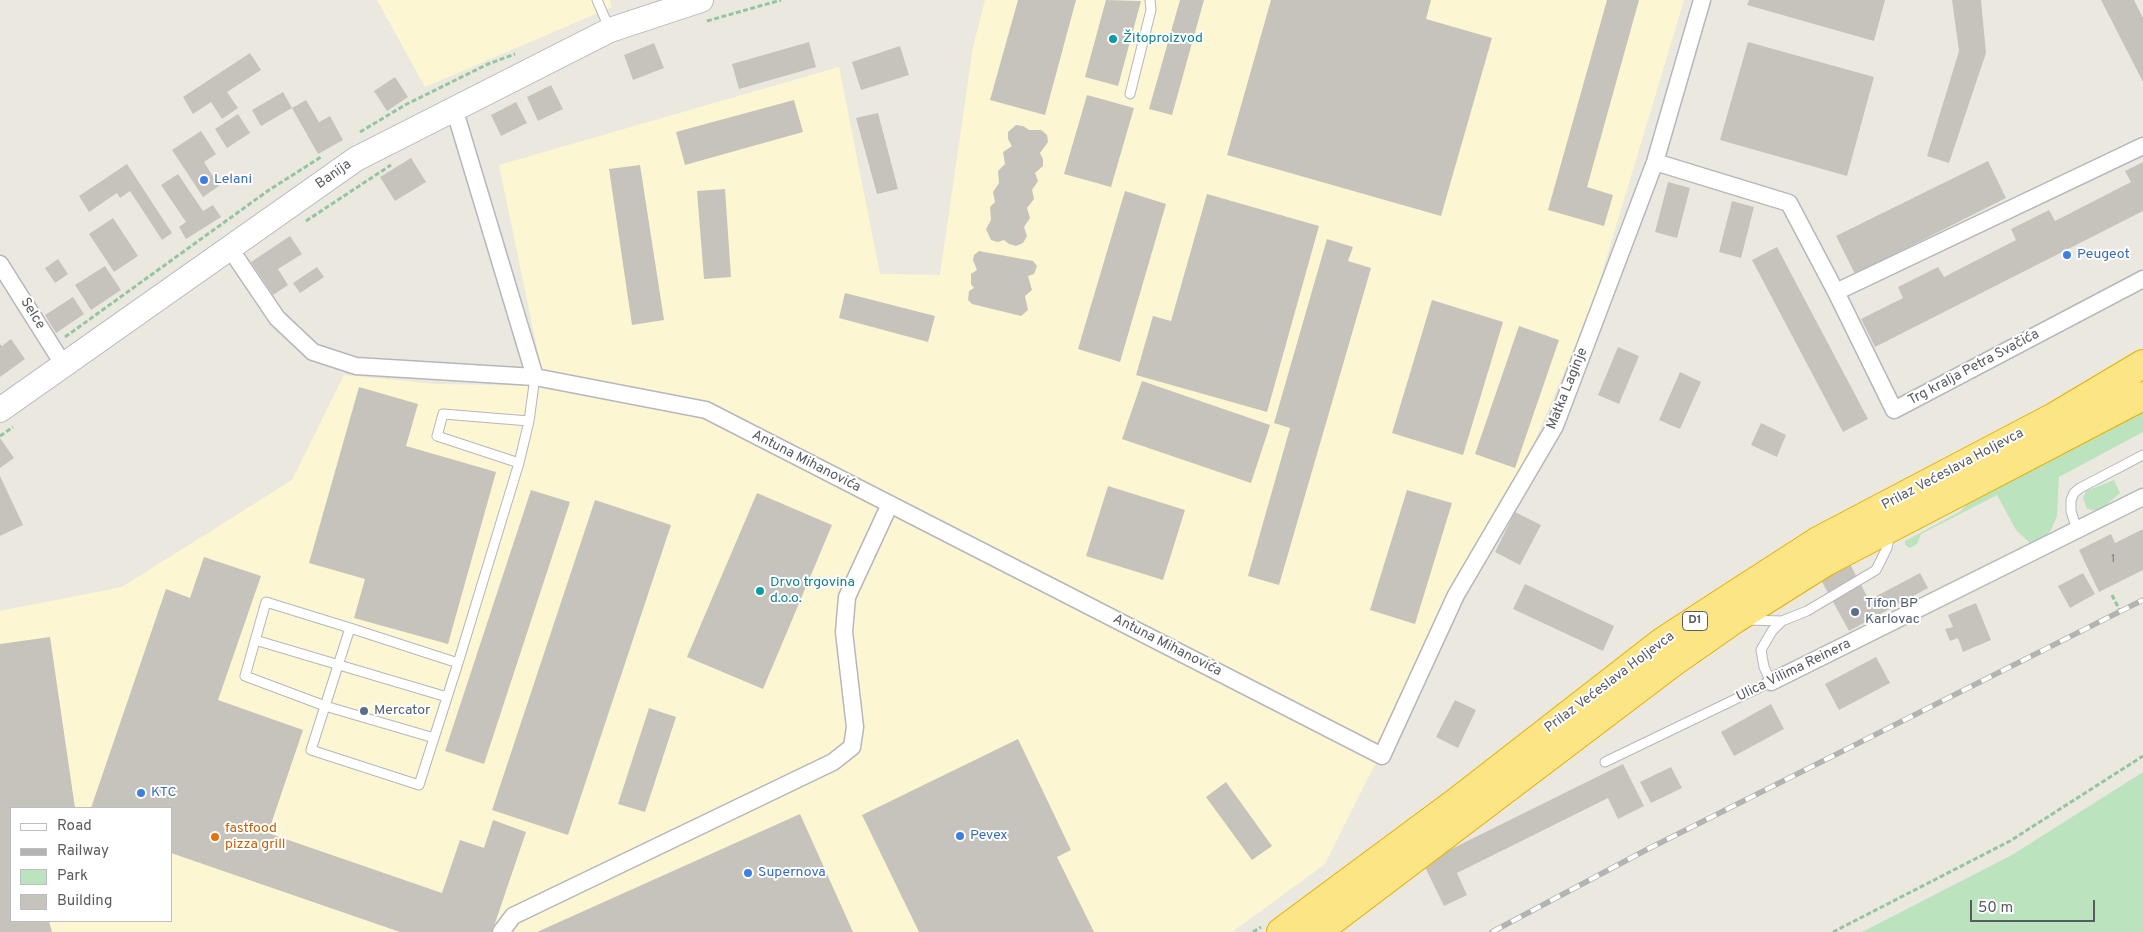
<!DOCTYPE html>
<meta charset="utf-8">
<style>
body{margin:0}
#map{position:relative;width:2143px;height:932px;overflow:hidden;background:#ebe9df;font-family:Overpass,sans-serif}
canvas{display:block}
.legend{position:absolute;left:10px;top:807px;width:162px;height:115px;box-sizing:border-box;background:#fff;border:1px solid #bcbdbf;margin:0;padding:6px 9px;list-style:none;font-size:15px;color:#585b60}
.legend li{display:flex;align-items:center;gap:10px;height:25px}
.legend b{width:25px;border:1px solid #bcbdbf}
.scale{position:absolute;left:1970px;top:900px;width:125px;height:22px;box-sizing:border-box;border:2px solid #585b60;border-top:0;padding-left:6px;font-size:15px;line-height:18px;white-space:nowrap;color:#585b60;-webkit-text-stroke:4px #fff;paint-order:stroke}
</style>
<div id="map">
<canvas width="2143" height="932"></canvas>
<ul class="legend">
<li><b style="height:6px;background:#fff"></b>Road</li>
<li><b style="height:6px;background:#b2b3b3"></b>Railway</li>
<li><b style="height:14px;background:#bbe3bd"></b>Park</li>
<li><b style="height:14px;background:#c6c3bc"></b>Building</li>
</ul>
<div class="scale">50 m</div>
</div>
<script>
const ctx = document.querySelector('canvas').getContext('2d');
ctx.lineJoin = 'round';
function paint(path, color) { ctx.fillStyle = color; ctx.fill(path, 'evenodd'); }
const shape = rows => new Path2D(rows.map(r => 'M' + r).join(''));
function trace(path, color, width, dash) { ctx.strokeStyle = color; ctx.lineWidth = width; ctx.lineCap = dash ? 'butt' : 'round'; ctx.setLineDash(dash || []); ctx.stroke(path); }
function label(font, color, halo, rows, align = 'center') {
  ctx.font = font + ' Overpass,sans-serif'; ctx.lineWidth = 4; ctx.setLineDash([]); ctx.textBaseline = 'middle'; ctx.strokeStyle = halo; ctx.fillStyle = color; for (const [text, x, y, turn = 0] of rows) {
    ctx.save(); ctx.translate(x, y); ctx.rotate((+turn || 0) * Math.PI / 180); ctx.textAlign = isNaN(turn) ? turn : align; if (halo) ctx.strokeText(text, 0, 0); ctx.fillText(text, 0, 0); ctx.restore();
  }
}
paint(shape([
 [377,0,610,0,612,7,425,87],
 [985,0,1684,0,1592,306,1523,469,1325,864,1232,932,0,932,0,611,122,587,292,480,344,375,436,384,545,386,499,165,839,67,880,274,940,275,973,47],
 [11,808,171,808,171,921,11,921]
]), '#fdf6d2');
paint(shape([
 [2143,408,2143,432,2059,477,2057,516,2051,530,2042,540,2032,545,2016,530,1997,495,1921,534,1917,544,1910,548,1905,545,1905,541,1961,511,1975,494],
 [2114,480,2120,493,2099,511,2087,509,2083,498,2086,491],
 [2143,772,2143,932,1862,932,2012,855]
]), '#bbe3bd');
paint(shape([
 [1018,0,1076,0,1045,115,990,100],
 [1106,0,1141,1,1118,86,1085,77],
 [1180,0,1204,0,1172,115,1149,109],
 [1271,0,1431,0,1426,19,1492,38,1441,216,1227,155],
 [1607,0,1639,0,1587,187,1613,195,1604,226,1548,210],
 [1749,0,1885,0,1874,41,1747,5],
 [1952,0,1981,0,1986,53,1949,163,1927,156,1959,51],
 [2101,0,2134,0,2143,18,2143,82],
 [809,42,816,67,739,89,732,64],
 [1748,42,1874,77,1847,176,1720,140],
 [654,43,664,68,633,80,624,55],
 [900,46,909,75,861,90,852,62],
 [250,53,261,70,227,92,238,108,222,119,211,102,193,114,183,97],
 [395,77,408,97,387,111,374,91],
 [551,85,563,109,538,121,527,97],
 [283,92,292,108,306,100,319,122,330,116,343,140,318,154,292,108,261,126,252,110],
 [1087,95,1134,108,1111,187,1064,174],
 [794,100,803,132,685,165,676,132],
 [516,102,527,123,501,136,491,115],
 [878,113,898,189,877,194,856,118],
 [238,114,250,133,227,148,215,129],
 [1016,125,1023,126,1029,130,1041,130,1047,135,1048,142,1040,153,1043,159,1043,166,1035,173,1038,181,1032,190,1034,199,1027,208,1030,218,1024,227,1027,236,1023,243,1016,246,1009,244,1004,240,998,242,991,240,986,229,991,220,990,207,995,202,993,192,999,183,998,171,1005,164,1003,152,1012,146,1008,139,1008,132],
 [201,131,216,154,204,162,219,186,203,197,172,150],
 [411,158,426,182,395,201,380,177],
 [1988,161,2006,198,1855,274,1836,236],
 [2143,162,2143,211,1875,347,1861,319,1903,298,1898,287,1938,267,1944,277,2016,240,2011,229,2049,210,2055,221,2131,182,2125,171],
 [127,164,172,233,162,240,130,191,120,198,117,193,89,212,79,196],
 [640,165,664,320,632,325,609,169],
 [178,174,203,211,213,205,221,217,186,239,179,227,186,222,161,185],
 [1668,182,1690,188,1677,238,1655,232],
 [725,189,731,277,704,279,697,191],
 [1125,191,1166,204,1120,362,1078,349],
 [1207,194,1319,226,1267,412,1136,375,1153,316,1171,321],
 [1732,201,1754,207,1741,258,1719,252],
 [113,218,138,256,114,272,89,234],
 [290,236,302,254,278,269,288,285,273,295,251,262],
 [1327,239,1353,247,1348,261,1371,268,1279,585,1248,576,1290,428,1274,423],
 [1777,247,1868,419,1843,432,1752,260],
 [979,251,1033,261,1037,266,1034,274,1028,276,1032,290,1025,296,1028,310,1021,316,972,304,968,300,969,291,974,288,971,284,971,274,977,270,973,260,974,255],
 [58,259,68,274,55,283,45,268],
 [105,266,121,290,91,310,75,285],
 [317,267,324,277,300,293,293,283],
 [845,293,935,316,928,342,839,318],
 [73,297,84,314,56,333,45,315],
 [1432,300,1503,322,1463,455,1392,433],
 [1519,326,1559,340,1515,468,1475,454],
 [11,339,25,359,0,377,0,344,2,346],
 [1618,347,1639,356,1619,404,1598,395],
 [1680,372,1701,382,1680,429,1659,420],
 [1142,381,1270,425,1251,483,1122,439],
 [359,387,418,404,406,446,496,472,448,644,354,618,365,579,309,563],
 [1761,423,1786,435,1777,457,1751,445],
 [0,438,14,458,0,468],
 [0,476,23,525,0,536],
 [1108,486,1185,510,1163,580,1086,556],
 [531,490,570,502,484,764,445,751],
 [1407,490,1452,503,1415,624,1370,610],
 [757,493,832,525,763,689,687,657],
 [595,500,671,525,568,835,492,810],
 [1515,512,1541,525,1520,565,1495,552],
 [2143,529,2143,570,2099,592,2079,550,2111,534,2115,543],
 [204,557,261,576,218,700,303,730,268,833,442,893,460,840,484,848,493,820,526,832,492,932,400,932,171,853,171,808,91,808,166,589,190,598],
 [1850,564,1869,600,1920,573,1928,588,1849,631,1821,580],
 [2083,573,2095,594,2070,608,2058,586],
 [1525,584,1614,626,1603,651,1513,609],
 [1976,603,1991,640,1963,652,1958,638,1950,641,1945,629,1953,627,1948,615],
 [50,637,75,808,11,808,11,921,49,921,52,932,0,932,0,644],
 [1876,657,1890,683,1839,710,1825,684],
 [1455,700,1476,710,1458,748,1436,737],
 [1771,704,1784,729,1734,756,1721,732],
 [649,708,676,717,645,812,618,804],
 [1018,739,1071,850,1057,857,1094,932,919,932,862,815],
 [1623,764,1644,806,1618,819,1608,798,1457,873,1467,895,1444,906,1423,863],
 [1671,767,1682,788,1651,803,1640,782],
 [1226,782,1272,846,1252,860,1206,797],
 [800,814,853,932,537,932]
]), '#c6c3bc');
const lane = shape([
 [597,0,610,30],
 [1130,94,1151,10,1150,0],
 [529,421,443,414,437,436,519,463,529,421,535,377],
 [2077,530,2071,511,2071,500,2074,493,2080,488,2143,455],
 [1748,620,1782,621],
 [350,628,266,602,245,676,325,706,434,738],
 [255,640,447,697],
 [458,663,350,628,311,750,419,785,458,663,519,463],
 [1605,762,1771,682,1764,667,1761,650,1772,631,1782,621,1807,611,1876,570,1887,548,1890,533]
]);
const street = shape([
 [454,108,535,377],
 [1655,162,1789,203,1836,292,2143,146],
 [229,247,277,318,313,352,356,366,535,377,706,410,1382,756,1456,595,1555,426,1655,162,1702,0],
 [0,264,63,364],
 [1836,292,1894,410,2143,279],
 [1771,682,2143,497],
 [501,932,513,916,833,762,852,747,855,727,844,632,847,597,890,504]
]);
const secondary = shape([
 [0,410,356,159,610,30,701,0]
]);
const highway = shape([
 [1281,932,1455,803,1662,642,1725,601,1818,541,2054,417,2143,364],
 [1317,932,1672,663,1735,619,1827,561,2143,396]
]);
trace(lane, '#b5b7bc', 11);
trace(street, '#b5b7bc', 19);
trace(secondary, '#b5b8be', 26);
trace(highway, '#e8af02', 30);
trace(shape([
 [707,21,781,0],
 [360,132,405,105,488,64,515,54],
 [306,221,391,165],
 [65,337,269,190,321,157],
 [0,436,13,427],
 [2112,595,2122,615],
 [1253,932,1261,927],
 [1833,932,2010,841,2143,756]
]), '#94c4a5', 3, [5, 2.5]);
trace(lane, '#fff', 9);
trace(street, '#fff', 16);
trace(secondary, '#fff', 24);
trace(highway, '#fce585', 28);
const rail = shape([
 [1492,932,1646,850,2143,600]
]);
trace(rail, '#b2b3b3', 5.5);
trace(rail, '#fff', 4, [11]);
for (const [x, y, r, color] of [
 [1113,39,5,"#0f9aa8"],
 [204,180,5,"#3f7fe0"],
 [2067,255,5,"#3f7fe0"],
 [760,591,5,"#0f9aa8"],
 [1855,612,5,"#5c6f8a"],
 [364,711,5,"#5c6f8a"],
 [141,793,5,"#3f7fe0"],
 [960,836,5,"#3f7fe0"],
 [215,837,5,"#e8710a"],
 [748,873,5,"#3f7fe0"]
]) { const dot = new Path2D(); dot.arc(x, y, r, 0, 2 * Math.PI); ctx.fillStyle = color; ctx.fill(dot); trace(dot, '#fff', 2); }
label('11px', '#747577', null, [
 ["1",2113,560]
]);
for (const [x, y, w] of [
 [1695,621,25]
]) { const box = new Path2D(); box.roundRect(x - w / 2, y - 9.5, w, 19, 4); ctx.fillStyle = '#fff'; ctx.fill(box); trace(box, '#585b60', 1); }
label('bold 12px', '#585b60', null, [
 ["D1",1695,621]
]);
label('14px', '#0d838f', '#fff', [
 ["Žitoproizvod",1123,39],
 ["Drvo trgovina",770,583],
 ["d.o.o.",770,599]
], 'left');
label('14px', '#585b60', '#fff', [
 ["Banija",334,175,-35],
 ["Selce",32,314,58],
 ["Trg kralja Petra Svačića",1974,368,-28],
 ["Matka Laginje",1568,389,-68],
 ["Antuna Mihanovića",806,462,27],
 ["Prilaz Većeslava Holjevca",1953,470,-28],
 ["Antuna Mihanovića",1167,646,27],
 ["Ulica Vilima Reinera",1794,671,-26],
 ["Prilaz Većeslava Holjevca",1610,683,-37]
]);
label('14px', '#366cbe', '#fff', [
 ["Lelani",214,180],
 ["Peugeot",2077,255],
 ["KTC",151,793],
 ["Pevex",970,836],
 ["Supernova",758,873]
], 'left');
label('14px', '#4e5e75', '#fff', [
 ["Tifon BP",1865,604],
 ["Karlovac",1865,620],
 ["Mercator",374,711]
], 'left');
label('14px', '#c56008', '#fff', [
 ["fastfood",225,829],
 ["pizza grill",225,845]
], 'left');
</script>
